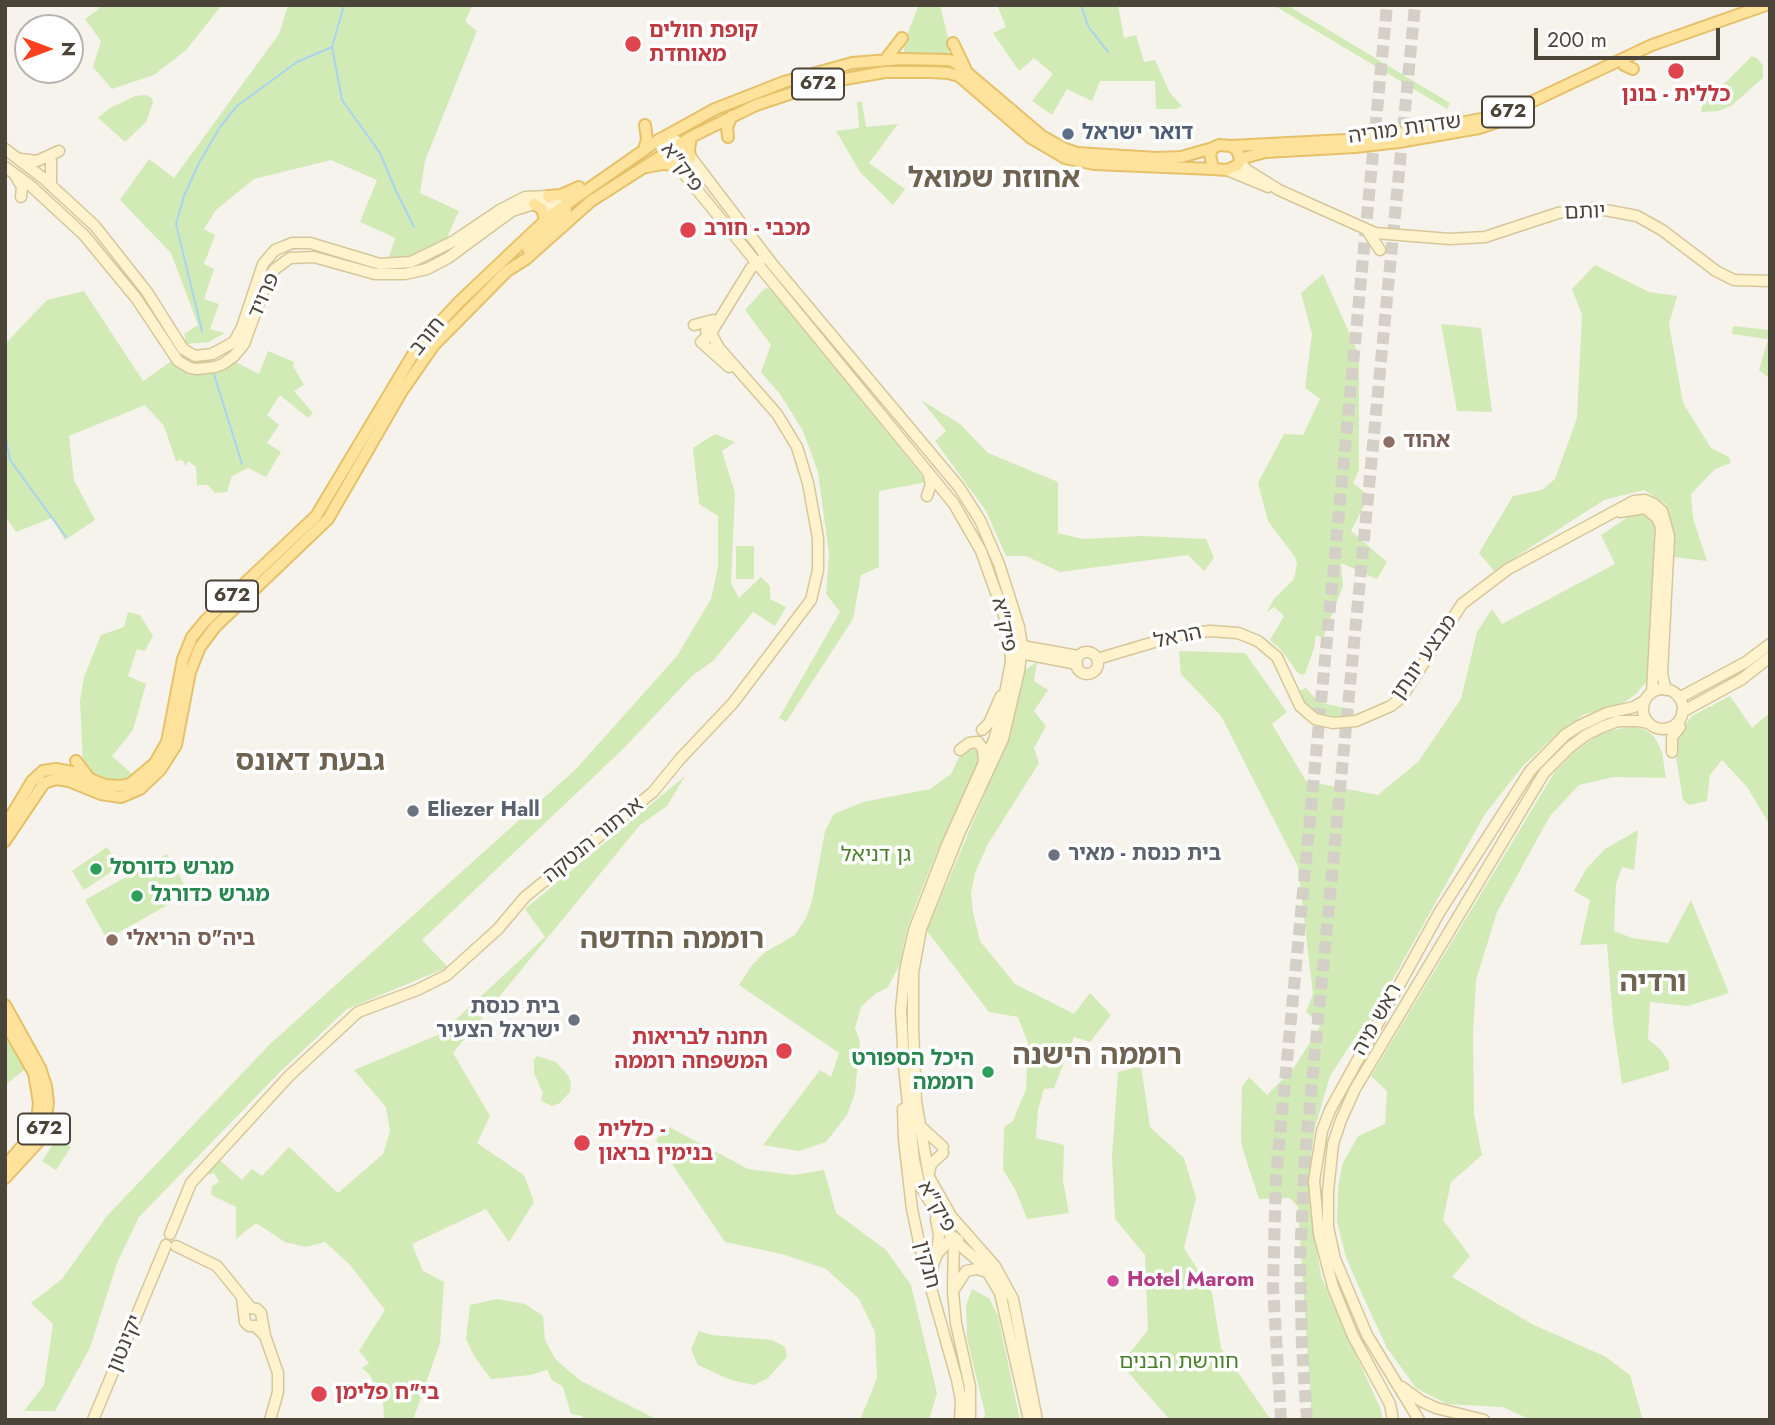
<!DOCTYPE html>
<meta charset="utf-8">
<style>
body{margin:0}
#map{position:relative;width:1775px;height:1425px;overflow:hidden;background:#f6f3ec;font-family:Jost,sans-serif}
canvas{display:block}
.frame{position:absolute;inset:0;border:7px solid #4b4439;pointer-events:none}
.north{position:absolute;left:14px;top:14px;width:70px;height:70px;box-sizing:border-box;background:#fff;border:2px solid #b7b4b0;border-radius:50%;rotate:90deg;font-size:19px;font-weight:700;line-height:28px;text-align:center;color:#4b4439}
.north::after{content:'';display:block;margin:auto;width:24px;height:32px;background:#fc3f1d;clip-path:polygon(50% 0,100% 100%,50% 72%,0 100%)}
.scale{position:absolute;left:1534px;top:28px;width:186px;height:32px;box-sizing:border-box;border:4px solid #4b4439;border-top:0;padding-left:9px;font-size:21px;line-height:24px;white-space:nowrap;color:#4b4439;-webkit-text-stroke:5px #fff;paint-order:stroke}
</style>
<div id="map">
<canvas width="1775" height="1425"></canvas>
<div class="frame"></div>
<div class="north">N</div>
<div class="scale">200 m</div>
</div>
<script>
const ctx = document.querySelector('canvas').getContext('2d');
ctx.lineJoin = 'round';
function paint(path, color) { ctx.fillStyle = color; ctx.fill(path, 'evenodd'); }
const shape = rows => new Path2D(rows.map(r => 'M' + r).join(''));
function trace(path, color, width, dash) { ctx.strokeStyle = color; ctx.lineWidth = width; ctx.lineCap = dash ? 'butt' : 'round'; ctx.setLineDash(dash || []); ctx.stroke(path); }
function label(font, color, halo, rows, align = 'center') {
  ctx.font = font + ' Jost,"Noto Sans Hebrew",sans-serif'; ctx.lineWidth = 7; ctx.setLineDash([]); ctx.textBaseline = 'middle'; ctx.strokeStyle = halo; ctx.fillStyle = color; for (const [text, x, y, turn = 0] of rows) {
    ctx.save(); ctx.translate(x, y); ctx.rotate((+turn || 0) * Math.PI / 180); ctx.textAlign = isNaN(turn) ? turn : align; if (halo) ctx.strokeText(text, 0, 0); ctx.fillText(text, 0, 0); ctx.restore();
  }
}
paint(shape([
 [99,5,222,5,186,50,154,75,112,89,93,67,101,41,85,19,99,9],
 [288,5,473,5,465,21,477,31,425,161,420,193,459,211,446,240,411,256,388,260,395,238,360,222,377,180,331,160,254,179,216,210,204,229,215,235,204,264,214,269,204,299,219,304,210,329,225,333,209,342,186,344,181,341,186,338,184,334,198,325,171,253,120,200,149,159,174,178,279,34],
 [919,5,940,5,950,45,947,58,904,55,905,40],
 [1001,5,1118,5,1124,38,1136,35,1144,62,1155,60,1170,93,1182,106,1176,109,1156,109,1155,81,1100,81,1092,101,1067,89,1052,115,1032,101,1053,74,1034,58,1019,71,993,33,1006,27,998,7],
 [1273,5,1287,5,1450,103,1447,109],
 [1752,56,1758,59,1763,66,1763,78,1731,106,1718,111,1701,112,1703,102,1711,92,1726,82],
 [146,95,152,98,153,103,146,122,125,142,98,118,110,108,135,96],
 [857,102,862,102,866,127,898,124,869,163,905,189,893,205,860,172,836,131,859,128],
 [1595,265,1649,292,1677,296,1669,324,1683,403,1711,448,1729,457,1731,463,1715,469,1691,494,1693,518,1707,561,1674,557,1672,531,1666,504,1644,490,1604,500,1494,571,1479,553,1513,496,1542,490,1555,479,1577,418,1582,315,1572,289],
 [1323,274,1359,355,1359,470,1353,483,1369,496,1351,531,1387,562,1377,579,1341,563,1343,586,1323,638,1316,635,1314,648,1305,674,1302,675,1297,672,1282,651,1270,640,1284,616,1274,607,1266,613,1274,599,1294,579,1297,563,1295,557,1268,521,1258,483,1284,434,1303,435,1320,399,1305,388,1312,334,1301,293],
 [769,288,772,289,927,482,879,491,879,567,861,575,853,619,786,722,779,718,840,612,826,594,829,554,818,472,803,431,780,394,761,372,771,345,745,310,764,289],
 [84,291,143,381,173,360,180,364,183,371,188,371,189,377,190,371,232,360,259,374,268,351,294,362,293,366,304,385,294,391,313,413,308,418,280,395,267,415,279,425,267,443,281,452,266,477,248,468,232,476,227,492,215,493,208,485,197,485,196,467,188,461,186,466,182,460,176,461,164,426,145,405,69,436,74,480,95,520,65,540,52,518,16,532,5,516,5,340,7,342,47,300],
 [1441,324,1481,328,1492,412,1457,411],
 [1733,326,1770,330,1770,379,1759,370,1768,339,1732,334],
 [921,400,960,424,988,453,1058,482,1058,533,1083,539,1142,536,1206,539,1214,558,1204,571,1188,555,1060,572,1026,556,1006,556,986,511,935,441,946,431],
 [715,434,735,442,722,451,735,493,731,583,739,598,761,577,770,586,770,599,786,607,775,626,753,612,713,661,693,675,624,748,422,940,448,967,347,1009,281,1071,139,1217,117,1263,90,1348,55,1411,24,1411,44,1385,53,1324,31,1303,62,1279,107,1216,270,1044,576,769,677,656,711,599,718,567,718,516,699,504,693,448],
 [1634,513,1646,515,1653,521,1659,533,1647,681,1636,694,1623,703,1583,715,1556,735,1523,766,1485,814,1369,1022,1356,1036,1330,1076,1315,1128,1308,1179,1315,1242,1322,1279,1381,1410,1383,1420,1312,1420,1298,1207,1290,1198,1259,1199,1242,1147,1241,1137,1242,1087,1249,1077,1267,1095,1293,1069,1321,1025,1306,1012,1313,994,1298,867,1221,716,1181,674,1179,651,1245,653,1287,712,1272,724,1306,781,1378,795,1418,762,1461,699,1477,632,1492,609,1502,624,1615,564,1601,535],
 [736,546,754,546,754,579,736,579],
 [128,612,140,615,153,636,145,651,137,649,128,676,146,684,133,730,112,756,135,777,121,782,96,779,83,764,80,701,84,677,101,635,124,627],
 [1037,662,1034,681,1048,690,1034,711,1046,726,1034,748,1039,763,988,844,975,873,971,893,973,912,980,941,1015,984,1074,1014,1090,993,1111,1015,1090,1042,1074,1037,1054,1088,1044,1089,1038,1110,1036,1138,1064,1145,1063,1181,1069,1213,1027,1219,1015,1189,1003,1170,1004,1127,1013,1121,1026,1089,1028,1043,1018,1017,989,1012,927,931,1007,741,1025,670],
 [1306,688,1314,697,1326,704,1351,709,1341,718,1324,717,1307,708,1300,690],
 [1730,696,1752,728,1767,715,1770,717,1770,825,1747,787,1722,760,1710,775,1707,801,1689,805,1683,800,1675,751,1677,735,1692,716],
 [1634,726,1645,730,1654,736,1662,752,1666,778,1614,777,1579,785,1550,816,1497,912,1476,980,1473,1035,1474,1114,1482,1155,1451,1182,1443,1220,1470,1256,1452,1277,1532,1324,1606,1357,1630,1375,1643,1420,1531,1420,1503,1407,1447,1404,1416,1388,1387,1348,1361,1292,1346,1257,1337,1222,1338,1188,1342,1165,1358,1136,1385,1124,1387,1091,1371,1076,1554,773,1573,753,1603,732],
 [971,745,979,747,981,759,941,843,919,896,907,929,900,964,888,987,875,994,861,1007,855,1028,860,1042,855,1093,847,1115,826,1142,799,1151,763,1145,820,1070,831,1077,839,1053,739,985,752,965,764,953,795,935,806,918,812,901,825,831,834,814,863,802,930,789,951,774,962,751],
 [685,776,667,806,640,825,453,1053,490,1116,477,1143,524,1175,534,1202,509,1242,486,1209,412,1244,423,1271,444,1282,440,1343,413,1420,384,1420,383,1402,370,1375,362,1368,369,1363,359,1351,385,1310,350,1265,325,1242,306,1247,285,1242,256,1223,236,1239,236,1207,211,1195,212,1186,219,1182,214,1173,209,1175,208,1171,220,1160,242,1180,252,1169,262,1176,289,1147,338,1193,383,1154,390,1131,386,1107,354,1070,440,1034,545,937,525,909],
 [1638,830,1634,870,1622,867,1616,884,1614,931,1632,938,1668,943,1691,900,1729,993,1688,1006,1650,1002,1648,1039,1661,1050,1669,1062,1669,1070,1622,1084,1613,1021,1607,944,1580,945,1590,900,1574,891,1586,869,1605,849],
 [107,847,120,866,84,890,72,871],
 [167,854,189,893,107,939,85,900],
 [5,1039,24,1060,25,1067,24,1070,5,1085],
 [537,1056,556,1062,568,1075,571,1084,570,1092,560,1103,552,1106,541,1101,543,1093,534,1073,534,1060],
 [1141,1066,1150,1127,1184,1158,1196,1198,1184,1248,1212,1293,1221,1348,1271,1420,1170,1420,1121,1364,1148,1330,1145,1255,1115,1219,1112,1157,1118,1072],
 [669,1127,748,1169,794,1175,824,1170,836,1213,886,1250,911,1285,937,1393,929,1420,860,1420,877,1378,875,1332,859,1299,826,1269,782,1254,725,1242,656,1140],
 [57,1138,71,1147,56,1170,42,1161],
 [972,1289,989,1298,998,1316,1020,1420,984,1420,985,1413,967,1339,966,1306],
 [497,1299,525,1304,543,1316,545,1340,556,1360,581,1381,658,1420,584,1420,582,1416,571,1414,563,1387,552,1380,547,1370,530,1375,491,1379,474,1356,466,1339,470,1305],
 [699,1331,712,1335,772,1340,785,1347,787,1357,767,1379,753,1385,731,1380,698,1365,691,1349]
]), '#d2eab5');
trace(shape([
 [344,5,332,47,342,100,380,153,396,191,414,227],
 [1081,5,1088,26,1108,52],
 [202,331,176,224,184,196,198,165,220,127,237,106,297,62,332,47],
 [213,371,242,464],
 [5,434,10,460,66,537]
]), '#a9d4f2', 2);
trace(shape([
 [1281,1420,1273,1287,1276,1177,1387,5],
 [1307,1420,1302,1348,1300,1259,1305,1156,1415,5]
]), '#d4d0c8', 12, [12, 6]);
const secondary = shape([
 [5,149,43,178,95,226,147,292,183,349,195,356,212,354,234,342,242,327,263,264,275,250,285,246,292,243,310,243,380,264,411,262,454,241,500,210,525,197,548,196,559,199,565,204],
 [21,159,37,161,59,151],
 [51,161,51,185],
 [1240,162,1247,170,1279,190,1375,233,1450,239,1485,237,1558,213,1594,208,1637,216,1662,230,1716,271,1734,280,1770,281],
 [5,167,31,186,84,235,136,298,178,361,190,368,197,369,215,367,223,364,234,356,244,344,268,278,275,269,290,258,314,257,375,274,405,274,427,269,448,258,512,211,534,204,563,210],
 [1227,170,1268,187],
 [16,177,22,187,21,197],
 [1367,230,1380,250],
 [694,325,713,320],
 [701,342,711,333,751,268,761,260],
 [701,342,729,367],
 [927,496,931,484,928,472],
 [1620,512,1645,508,1657,518,1661,527,1652,692],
 [1017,648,1022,646,1078,656],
 [1015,652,1077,664],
 '1076 663a11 11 0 1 1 22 0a11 11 0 1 1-22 0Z',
 [1097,659,1178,635,1210,631,1238,633,1258,641,1277,657,1300,706,1315,719,1333,723,1356,721,1391,706,1401,698,1462,604,1508,569,1634,501,1645,500,1654,504,1662,511,1669,536,1662,674,1666,690],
 '1643 709a20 20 0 1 1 40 0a20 20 0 1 1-40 0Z',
 [1679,698,1746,662,1770,644],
 [1682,712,1742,679,1770,657],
 [982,730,989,723,1001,696],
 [960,750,969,743,978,742,983,749,984,761],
 [1672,752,1672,737,1680,727],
 [903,1109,904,1139,912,1209,922,1256,957,1380,961,1400,960,1420],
 [920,1126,943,1147],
 [929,1173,931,1164,943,1153],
 [936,1219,939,1235,937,1253],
 [170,1234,191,1183,289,1076,358,1012,417,990,447,975,498,929,525,897,653,792,680,759,733,703,811,600,818,570,818,538,808,483,797,447,777,414,719,348,711,333,706,331],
 [954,1237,953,1292,956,1323,970,1387,970,1420],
 [176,1246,217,1266,251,1308,257,1309,261,1313,265,1336,278,1373,278,1392,270,1420],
 [932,1281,932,1268,937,1254,948,1242,958,1240],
 [955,1288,966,1271,976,1269,988,1272],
 [242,1298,245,1322,249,1326,255,1326,263,1334],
 [1402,1387,1421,1401,1436,1408,1484,1420],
 [93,1420,166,1245],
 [1029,1420,1000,1293,983,1265,954,1240,943,1225,919,1183,914,1160,904,1066,901,1010,905,971,914,930,947,845,994,740,1000,719,1011,662,1009,633,1003,612,981,551,954,504,657,141,660,139,673,139,680,143,773,265,959,487,980,520,999,564,1019,627,1022,646,1019,671,1003,739,959,834,921,929,913,973,913,1027,916,1101,929,1177,951,1216,995,1266,1013,1299,1037,1420],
 [1393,1420,1390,1404,1353,1336,1333,1287,1319,1234,1314,1181,1322,1131,1330,1110,1439,913,1530,771,1565,735,1579,726,1607,713,1634,707,1644,701],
 [1419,1420,1367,1335,1335,1259,1328,1227,1328,1191,1333,1144,1341,1120,1355,1089,1544,773,1570,747,1586,735,1602,727,1618,721,1638,721,1648,723]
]);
const primary = shape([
 [953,43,965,68],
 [885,60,902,38],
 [1624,65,1633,69],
 [728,137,727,127,732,116],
 [1219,145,1231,146,1237,150,1240,159,1238,165,1227,170,1213,169,1210,154,1213,148,1219,145],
 [1231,146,1346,140,1440,127,1491,117,1514,110,1652,45,1766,5],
 [644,150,647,139,645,125],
 [690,158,689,149,691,137],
 [1240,159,1265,152,1355,147,1399,142,1479,128,1503,120],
 [647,167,662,164,677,165],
 [548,196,561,195,579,187],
 [534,204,542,209,545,220],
 [528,249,566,211,565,204],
 [76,761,89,778],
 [5,826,32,781,43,771,56,769,72,772,105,785,120,786,130,784,155,763,167,742,183,659,192,637,206,620,316,516,418,346,460,301,551,215,657,141,715,109,784,82,852,63,901,59,949,60,956,63,1042,136,1065,149,1077,153,1157,158,1181,157,1213,148],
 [5,841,44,783,56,779,69,781,101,794,121,797,140,789,160,770,176,745,190,672,200,647,215,627,328,519,402,391,434,345,507,271,526,259,591,201,691,137,756,105,822,83,885,72,931,72,948,73,959,76,1031,138,1065,158,1094,164,1213,169],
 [5,1005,40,1068,46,1086,48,1103,44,1129,38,1142,5,1178],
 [5,1023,34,1073,39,1103,37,1120,30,1137,5,1166]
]);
trace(secondary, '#d6c79b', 13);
trace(primary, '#e6c16a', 14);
trace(secondary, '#fff3cd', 10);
trace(primary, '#ffe39c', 10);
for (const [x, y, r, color] of [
 [633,44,9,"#e0444e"],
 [1676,71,9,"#e0444e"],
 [1068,134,7,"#5c6f8a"],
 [688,230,9,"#e0444e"],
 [1389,442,7,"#8d6e63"],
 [413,811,7,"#6b7280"],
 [1054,855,7,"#6b7280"],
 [96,869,7,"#2e9e5b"],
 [137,896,7,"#2e9e5b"],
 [112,940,7,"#8d6e63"],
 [574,1020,7,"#6b7280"],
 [784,1051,9,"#e0444e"],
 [988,1072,7,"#2e9e5b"],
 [582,1143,9,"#e0444e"],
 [1113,1281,7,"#d1479c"],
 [319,1394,9,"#e0444e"]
]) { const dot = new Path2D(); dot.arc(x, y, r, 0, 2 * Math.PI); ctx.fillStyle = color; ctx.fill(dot); trace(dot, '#fff', 2.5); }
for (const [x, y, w] of [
 [818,84,52],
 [1508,112,52],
 [232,596,52],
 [44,1129,52]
]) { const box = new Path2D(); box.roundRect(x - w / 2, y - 15.5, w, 31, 5); ctx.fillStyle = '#fff'; ctx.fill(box); trace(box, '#4b4439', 2); }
label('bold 19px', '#4b4439', null, [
 ["672",818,84],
 ["672",1508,112],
 ["672",232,596],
 ["672",44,1129]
]);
label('bold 21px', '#be3a42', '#fff', [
 ["קופת חולים",649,32],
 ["מאוחדת",649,56],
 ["כללית - בונן",1676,96,"center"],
 ["מכבי - חורב",704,230],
 ["תחנה לבריאות",768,1039,"right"],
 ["המשפחה רוממה",768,1063,"right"],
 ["כללית -",598,1131],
 ["בנימין בראון",598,1155],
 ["בי\"ח פלימן",335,1394]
], 'left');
label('21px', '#4b4439', '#fff', [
 ["שדרות מוריה",1405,130,-8],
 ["פיק\"א",681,168,53],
 ["יותם",1585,213,-2],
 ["פרויד",265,296,-66],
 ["חורב",428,337,-51],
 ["פיק\"א",1003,625,78],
 ["הראל",1178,638,-12],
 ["מבצע יונתן",1425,658,-55],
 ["ארתור הנטקה",594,841,-39],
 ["ראש מיה",1378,1020,-61],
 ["פיק\"א",936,1207,60],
 ["חנקין",926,1265,75],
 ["יקינטון",126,1344,-67]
]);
label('bold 21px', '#4e5e75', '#fff', [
 ["דואר ישראל",1082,134]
], 'left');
label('bold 21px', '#785e54', '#fff', [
 ["אהוד",1403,442],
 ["ביה\"ס הריאלי",126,940]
], 'left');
label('bold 21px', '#5b616d', '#fff', [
 ["Eliezer Hall",427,811],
 ["בית כנסת - מאיר",1068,855],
 ["בית כנסת",560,1008,"right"],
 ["ישראל הצעיר",560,1032,"right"]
], 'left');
label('21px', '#4a7f2a', '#fff', [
 ["גן דניאל",876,856],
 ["חורשת הבנים",1179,1363]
]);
label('bold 21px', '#27864d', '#fff', [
 ["מגרש כדורסל",110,869],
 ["מגרש כדורגל",151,896],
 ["היכל הספורט",974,1060,"right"],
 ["רוממה",974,1084,"right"]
], 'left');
label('bold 21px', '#b23c85', '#fff', [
 ["Hotel Marom",1127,1281]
], 'left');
label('bold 28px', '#6e6250', '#fff', [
 ["אחוזת שמואל",994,180],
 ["גבעת דאונס",310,763],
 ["רוממה החדשה",672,941],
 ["ורדיה",1653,984],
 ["רוממה הישנה",1097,1057]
]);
</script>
